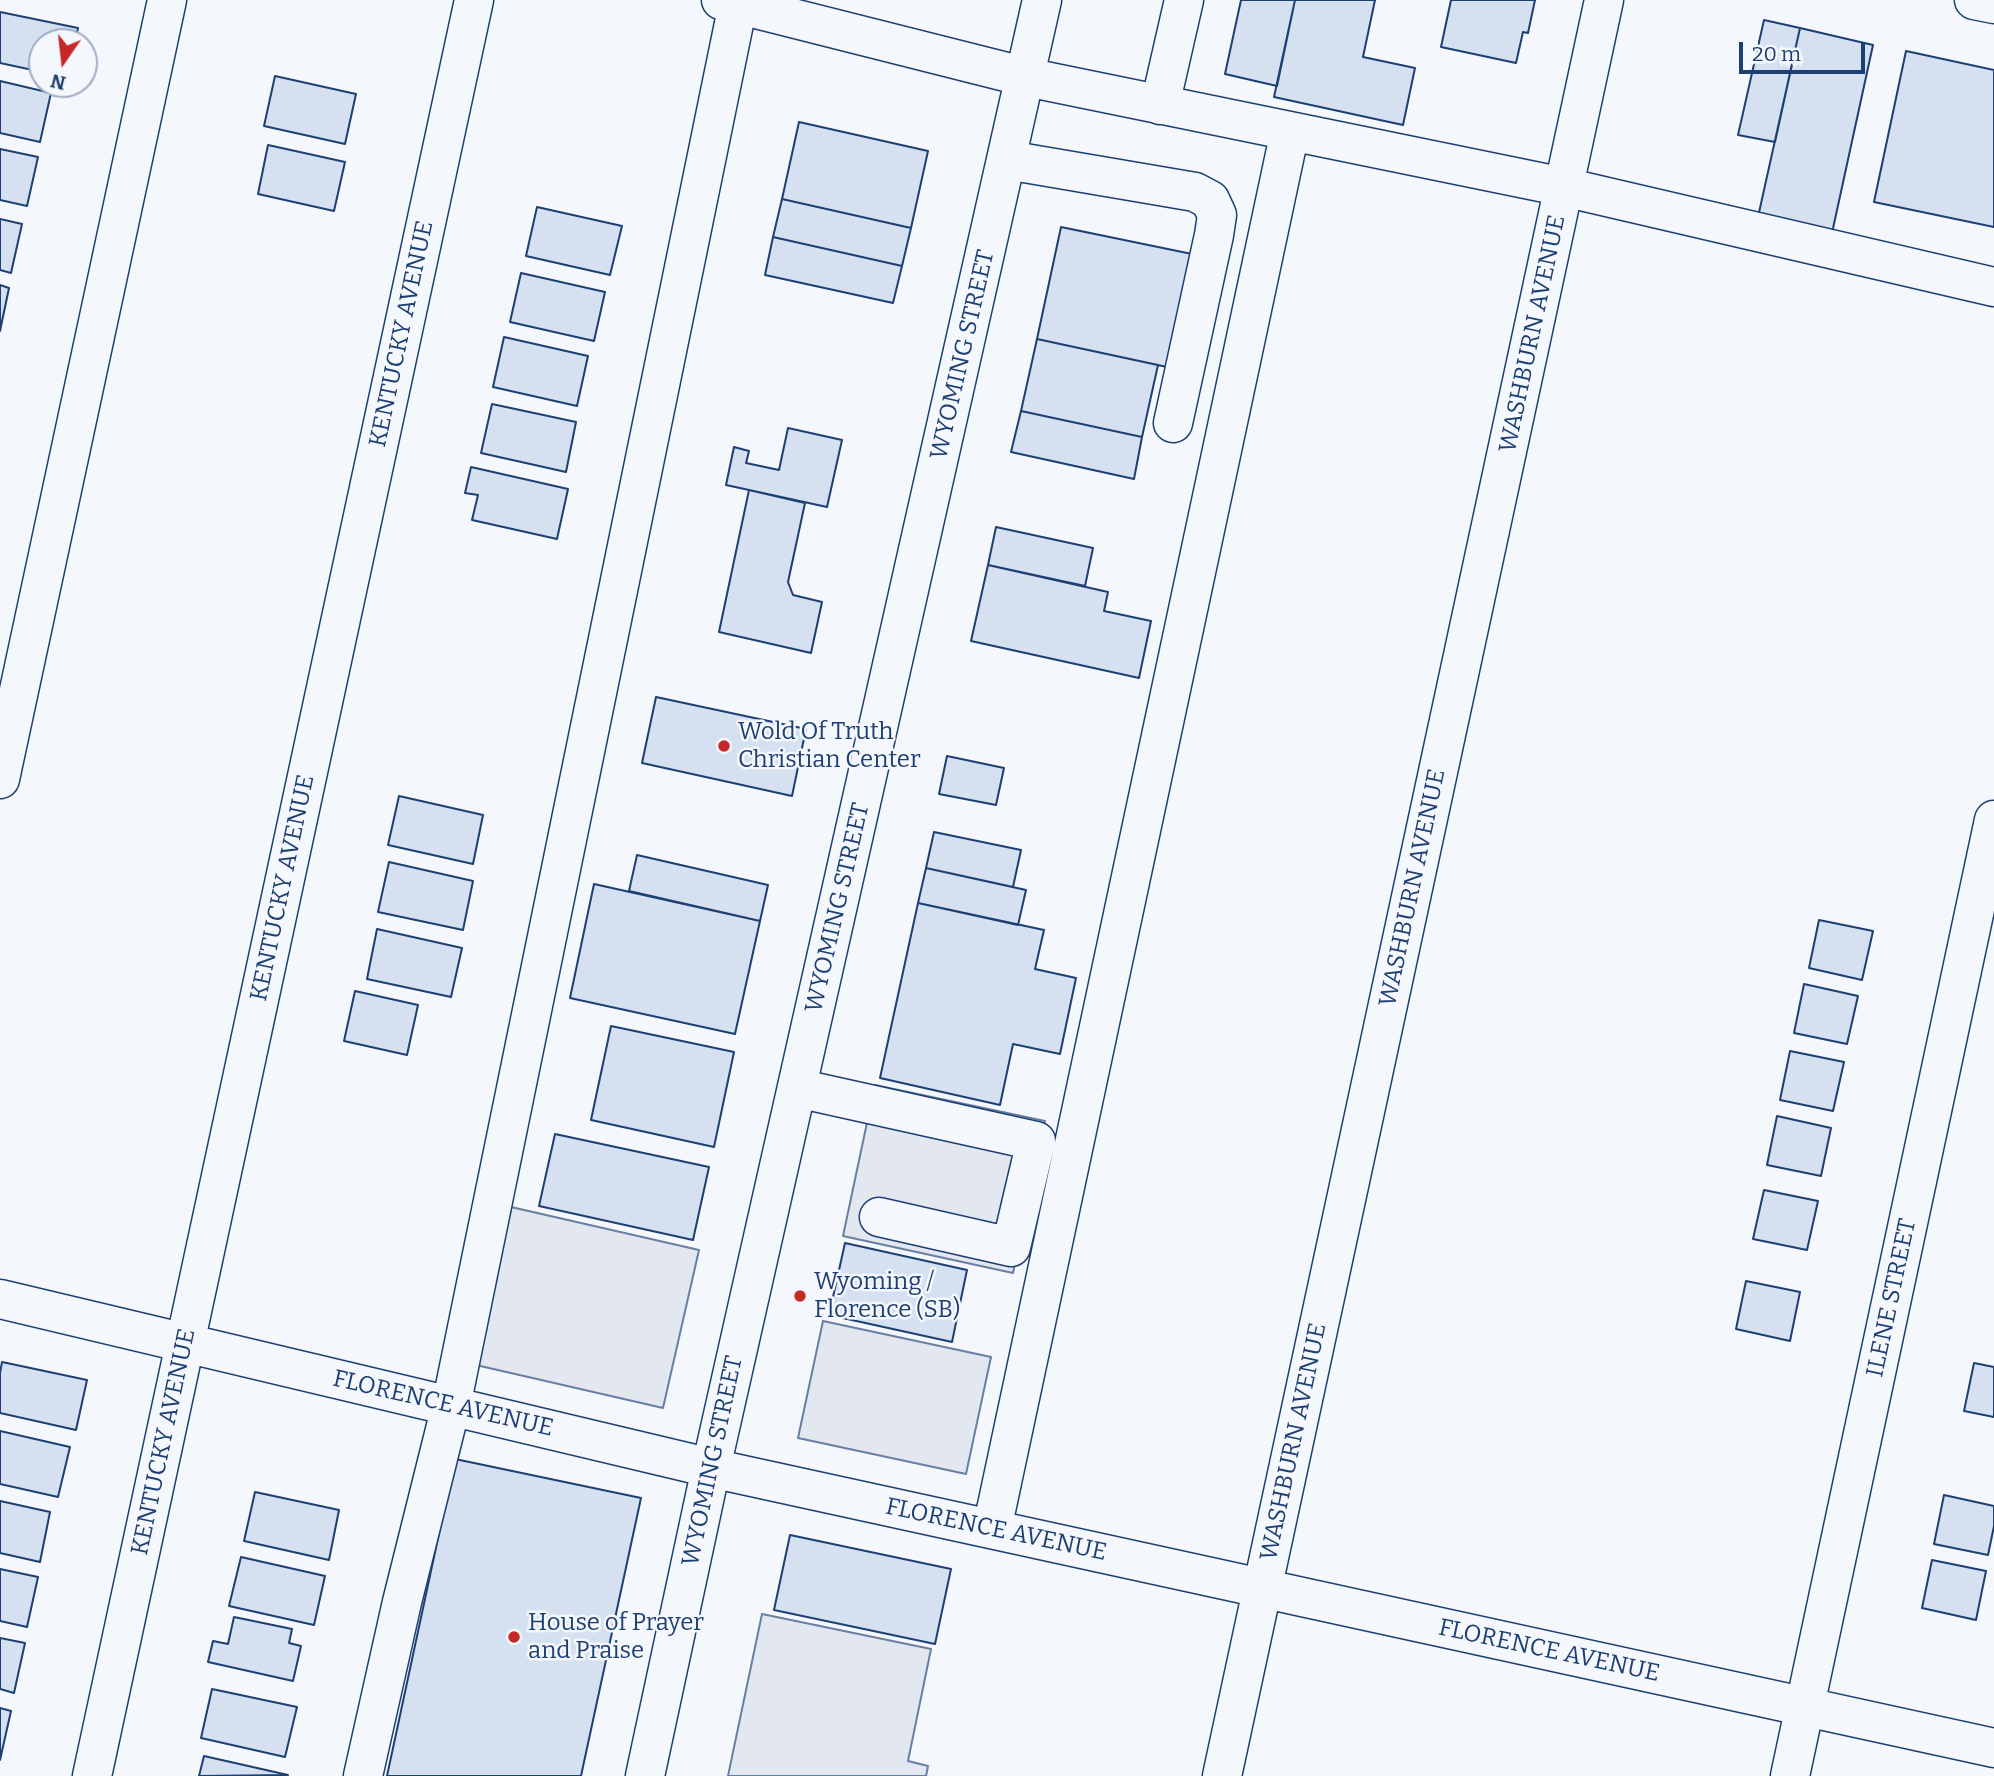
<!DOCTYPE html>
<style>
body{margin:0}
#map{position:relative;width:1994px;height:1776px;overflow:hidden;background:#f4f7fb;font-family:Bitter,serif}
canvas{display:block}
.north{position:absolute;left:28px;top:28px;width:70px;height:70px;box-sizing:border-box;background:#f4f7fb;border:2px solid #9eadc5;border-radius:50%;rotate:194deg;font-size:19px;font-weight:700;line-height:28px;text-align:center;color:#1d3f73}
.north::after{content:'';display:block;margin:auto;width:24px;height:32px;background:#c62828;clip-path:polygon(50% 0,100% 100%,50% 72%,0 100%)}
.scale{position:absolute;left:1739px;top:42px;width:126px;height:32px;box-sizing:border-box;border:4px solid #1d3f73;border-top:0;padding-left:9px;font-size:21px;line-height:24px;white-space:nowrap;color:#1d3f73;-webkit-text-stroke:5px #f4f7fb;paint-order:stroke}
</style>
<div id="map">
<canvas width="1994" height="1776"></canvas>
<div class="north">N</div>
<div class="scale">20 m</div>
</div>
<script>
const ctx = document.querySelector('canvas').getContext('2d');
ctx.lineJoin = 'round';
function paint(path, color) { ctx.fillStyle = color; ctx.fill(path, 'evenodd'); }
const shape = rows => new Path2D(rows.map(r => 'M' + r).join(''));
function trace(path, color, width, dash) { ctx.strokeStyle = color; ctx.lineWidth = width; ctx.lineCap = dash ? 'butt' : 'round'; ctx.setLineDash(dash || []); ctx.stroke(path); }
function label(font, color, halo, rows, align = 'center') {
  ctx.font = font + ' Bitter,serif'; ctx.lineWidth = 5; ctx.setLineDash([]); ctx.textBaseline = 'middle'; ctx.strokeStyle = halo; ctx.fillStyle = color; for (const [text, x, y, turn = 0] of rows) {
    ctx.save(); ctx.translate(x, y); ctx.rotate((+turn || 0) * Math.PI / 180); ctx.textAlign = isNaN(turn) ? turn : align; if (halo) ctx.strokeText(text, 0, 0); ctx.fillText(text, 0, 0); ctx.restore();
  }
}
const parking = shape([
 [875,1085,1045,1121,1013,1273,843,1236,875,1085],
 [511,1207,699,1250,663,1408,476,1365,511,1207],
 [823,1321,991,1357,966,1474,798,1438,823,1321],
 [762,1614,931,1649,908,1761,928,1766,926,1776,728,1776,762,1614]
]);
paint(parking, '#e3e8f0');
trace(parking, '#687fa3', 2);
const building = shape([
 [1241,0,1295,0,1277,86,1225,74,1241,0],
 [1295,0,1375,0,1363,57,1415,68,1403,125,1274,97,1295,0],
 [1451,0,1535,0,1528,33,1523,32,1516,63,1441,47,1451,0],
 [0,12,78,28,75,42,42,42,42,72,0,63,0,12],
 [1764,20,1800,28,1775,142,1738,135,1764,20],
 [1800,28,1873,45,1832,233,1758,217,1800,28],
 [1906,51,1994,70,1994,227,1874,202,1906,51],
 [275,76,356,94,345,144,264,126,275,76],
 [0,81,51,93,40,142,0,133,0,81],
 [799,122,928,151,911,228,782,199,799,122],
 [268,145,345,162,334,211,258,194,268,145],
 [0,149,38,157,27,206,0,200,0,149],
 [782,199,911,228,902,266,773,237,782,199],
 [537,207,622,226,610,275,526,256,537,207],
 [0,219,22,224,11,273,0,270,0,219],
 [1061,227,1192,254,1167,367,1037,339,1061,227],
 [773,237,902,266,893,303,765,275,773,237],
 [521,273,605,292,594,341,510,322,521,273],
 [0,285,9,288,0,331,0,285],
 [504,337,588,356,577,406,493,387,504,337],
 [1037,339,1158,365,1142,437,1021,411,1037,339],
 [492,404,576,422,566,472,481,453,492,404],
 [1021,411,1142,437,1134,479,1011,452,1021,411],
 [788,428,842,440,827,507,726,485,734,447,749,451,746,463,779,470,788,428],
 [471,467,568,489,557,539,472,520,478,495,465,493,471,467],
 [749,490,805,503,788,582,793,595,822,602,811,653,719,632,749,490],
 [996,527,1093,548,1085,586,988,565,996,527],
 [988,565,1108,592,1104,611,1151,621,1139,678,971,641,988,565],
 [656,697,806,729,792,796,642,763,656,697],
 [947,756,1004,768,996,805,939,794,947,756],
 [399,796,483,815,473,864,388,845,399,796],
 [934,832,1021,850,1013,887,926,868,934,832],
 [637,855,768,885,760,921,629,891,637,855],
 [389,862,473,881,463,930,378,912,389,862],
 [926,868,1026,890,1018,925,918,903,926,868],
 [594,884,760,921,735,1034,570,998,594,884],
 [918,903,1044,930,1035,969,1076,978,1060,1054,1013,1044,1000,1105,880,1078,918,903],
 [1819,920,1873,931,1862,980,1809,968,1819,920],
 [377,929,462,948,451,997,367,979,377,929],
 [1804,984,1858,996,1847,1044,1794,1033,1804,984],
 [355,991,418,1005,407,1055,344,1041,355,991],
 [611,1026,734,1052,714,1147,591,1120,611,1026],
 [1790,1051,1844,1062,1833,1111,1780,1100,1790,1051],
 [1777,1116,1831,1128,1821,1176,1767,1165,1777,1116],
 [555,1134,709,1167,693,1240,539,1206,555,1134],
 [1764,1190,1818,1201,1807,1250,1753,1239,1764,1190],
 [845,1243,967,1270,952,1342,829,1315,845,1243],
 [1746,1281,1800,1292,1790,1341,1736,1329,1746,1281],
 [2,1362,87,1380,76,1430,0,1413,0,1373,2,1362],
 [1974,1363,1994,1367,1994,1417,1964,1411,1974,1363],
 [0,1431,70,1447,58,1497,0,1484,0,1431],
 [455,1459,641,1498,581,1776,387,1776,455,1459],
 [255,1492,339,1510,329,1560,244,1541,255,1492],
 [1944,1495,1994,1506,1994,1526,1988,1555,1934,1544,1944,1495],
 [0,1501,50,1512,40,1562,0,1553,0,1501],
 [790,1535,951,1569,935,1644,774,1610,790,1535],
 [241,1557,325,1576,314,1625,229,1606,241,1557],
 [1932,1560,1986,1571,1976,1620,1922,1608,1932,1560],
 [0,1569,38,1577,27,1627,0,1621,0,1569],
 [234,1617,292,1629,289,1643,301,1646,293,1681,208,1662,213,1641,228,1644,234,1617],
 [0,1638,25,1643,14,1693,0,1689,0,1638],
 [212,1689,297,1707,285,1757,201,1738,212,1689],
 [0,1708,11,1711,0,1760,0,1708],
 [204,1756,288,1775,199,1776,204,1756]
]);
paint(building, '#d5e0f0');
trace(building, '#1d3f73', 2);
const minor = shape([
 [721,0,1026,77,1564,187,1994,287],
 [1974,0,1994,4],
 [1160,105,1184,0],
 [1007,160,1195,192,1210,200,1217,215,1214,235,1173,423],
 [0,779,167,0],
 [797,1088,1036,1141,1011,1247,879,1217],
 [0,1299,711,1468,1994,1748],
 [992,1529,1290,131],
 [92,1776,474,0],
 [363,1776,402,1602,451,1406,738,4],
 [645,1776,711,1468,1042,0],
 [1222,1776,1604,0],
 [1790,1776,1994,820]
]);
trace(minor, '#1d3f73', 41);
trace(minor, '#f4f7fb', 38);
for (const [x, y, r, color] of [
 [724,746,7,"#c62828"],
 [800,1296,7,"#c62828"],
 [514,1637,7,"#c62828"]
]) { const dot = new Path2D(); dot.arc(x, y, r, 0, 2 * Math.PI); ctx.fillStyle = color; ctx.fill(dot); trace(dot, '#f4f7fb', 2.5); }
label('24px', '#1d3f73', '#f4f7fb', [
 ["KENTUCKY AVENUE",402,334,-78],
 ["WASHBURN AVENUE",1533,334,-78],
 ["WYOMING STREET",963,355,-77],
 ["KENTUCKY AVENUE",283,888,-78],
 ["WASHBURN AVENUE",1413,888,-78],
 ["WYOMING STREET",838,908,-77],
 ["ILENE STREET",1892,1298,-78],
 ["FLORENCE AVENUE",443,1404,13],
 ["KENTUCKY AVENUE",164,1442,-78],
 ["WASHBURN AVENUE",1294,1442,-78],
 ["WYOMING STREET",713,1461,-78],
 ["FLORENCE AVENUE",996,1530,12],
 ["FLORENCE AVENUE",1549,1651,12]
]);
label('24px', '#1d3f73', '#f4f7fb', [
 ["Wold Of Truth",738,732],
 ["Christian Center",738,760],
 ["Wyoming /",814,1282],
 ["Florence (SB)",814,1310],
 ["House of Prayer",528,1623],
 ["and Praise",528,1651]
], 'left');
</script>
